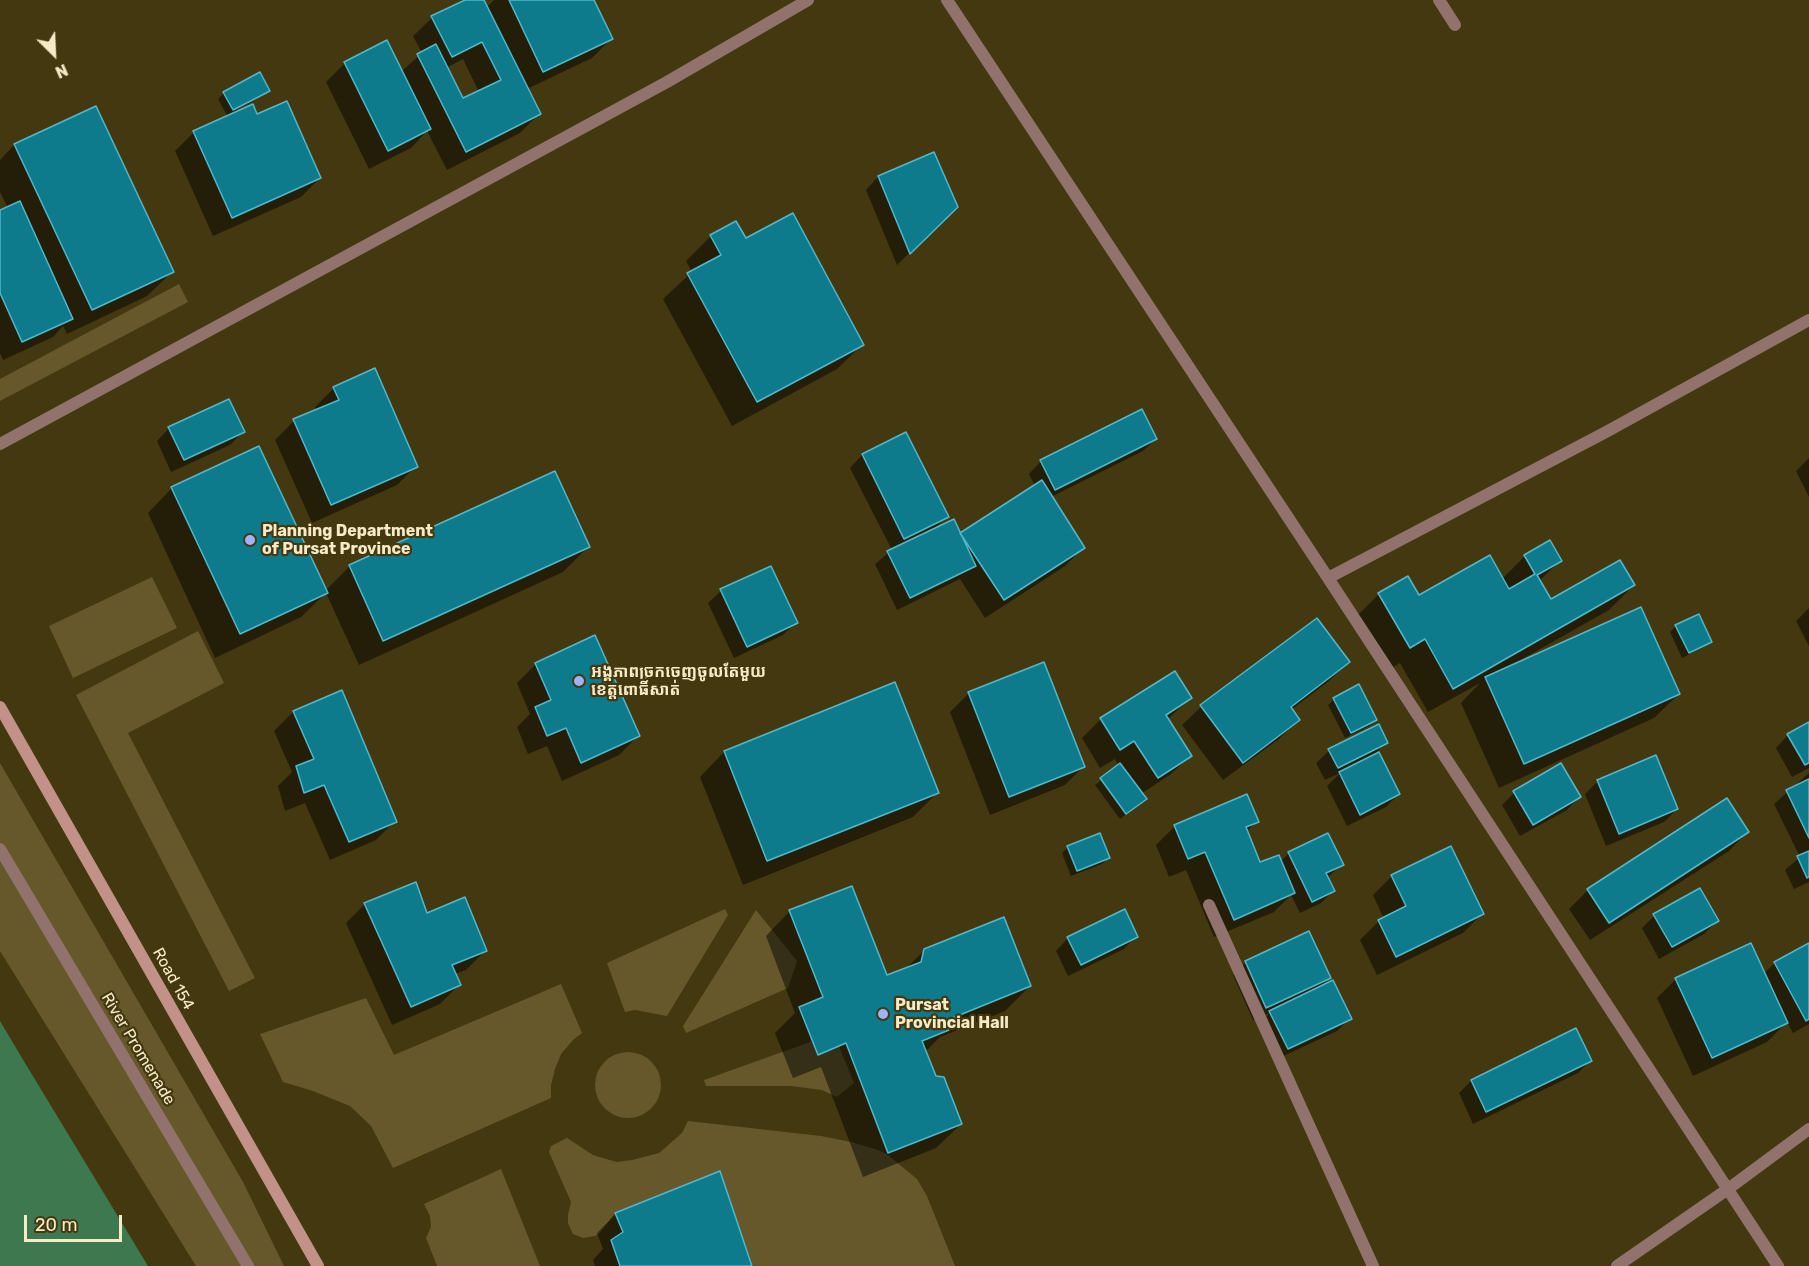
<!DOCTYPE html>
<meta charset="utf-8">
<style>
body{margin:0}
#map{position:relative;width:1809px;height:1266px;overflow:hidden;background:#443810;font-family:Rubik,sans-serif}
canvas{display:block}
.north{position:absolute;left:24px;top:24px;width:60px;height:60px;-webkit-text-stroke:4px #443810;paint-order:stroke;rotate:156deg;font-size:16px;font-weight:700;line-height:24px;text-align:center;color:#f7ebc7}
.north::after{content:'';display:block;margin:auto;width:21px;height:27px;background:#f7ebc7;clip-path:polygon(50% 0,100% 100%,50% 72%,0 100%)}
.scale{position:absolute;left:24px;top:1215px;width:98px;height:27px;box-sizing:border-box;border:3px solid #f7ebc7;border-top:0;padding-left:8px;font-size:18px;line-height:21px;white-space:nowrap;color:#f7ebc7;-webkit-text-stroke:4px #443810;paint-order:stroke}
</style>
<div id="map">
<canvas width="1809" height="1266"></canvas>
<div class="north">N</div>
<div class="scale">20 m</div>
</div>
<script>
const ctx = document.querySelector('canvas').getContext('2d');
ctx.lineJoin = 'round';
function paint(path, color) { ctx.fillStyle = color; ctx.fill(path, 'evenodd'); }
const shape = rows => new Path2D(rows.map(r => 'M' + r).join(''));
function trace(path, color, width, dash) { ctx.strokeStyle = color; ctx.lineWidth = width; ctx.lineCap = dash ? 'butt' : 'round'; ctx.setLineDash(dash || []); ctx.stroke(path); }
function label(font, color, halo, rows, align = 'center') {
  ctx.font = font + ' Rubik,"Noto Sans Khmer",sans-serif'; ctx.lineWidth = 4.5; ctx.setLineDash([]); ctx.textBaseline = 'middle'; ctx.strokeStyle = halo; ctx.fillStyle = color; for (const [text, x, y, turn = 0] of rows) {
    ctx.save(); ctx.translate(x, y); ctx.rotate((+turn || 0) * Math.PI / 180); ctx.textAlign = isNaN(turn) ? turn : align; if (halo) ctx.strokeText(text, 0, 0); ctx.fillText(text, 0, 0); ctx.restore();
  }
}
paint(shape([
 [179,284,188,302,0,401,0,379],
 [152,577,177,628,73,678,49,626],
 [198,631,224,683,128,733,255,978,229,991,76,695],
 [0,763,243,1182,284,1266,196,1266,0,951],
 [725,909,728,915,667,1016,635,1010,625,1012,607,963],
 [756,910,797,961,788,988,686,1033,683,1026],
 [561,984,582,1033,573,1040,561,1054,555,1069,551,1085,551,1098,393,1168,371,1126,350,1106,313,1091,283,1082,260,1034,366,998,394,1055],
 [813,1041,818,1054,839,1046,854,1083,837,1097,822,1090,791,1086,706,1086,704,1080],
 '595 1085a33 33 0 1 1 66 0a33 33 0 1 1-66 0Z',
 [688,1121,821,1136,851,1142,878,1150,888,1155,917,1179,927,1196,955,1266,753,1266,720,1171,615,1213,600,1233,595,1236,583,1238,573,1234,568,1223,568,1215,571,1202,549,1152,551,1146,567,1138,593,1155,606,1159,617,1162,632,1160,659,1153,682,1133],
 [501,1169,540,1266,437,1266,426,1238,431,1227,430,1216,424,1204]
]), '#66582b');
paint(shape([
 [0,1021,25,1063,148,1266,0,1266]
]), '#3d784e');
paint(shape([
 [468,0,483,0,486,8,494,0,592,0,611,39,592,58,527,89,539,114,520,133,447,170,427,131,411,148,369,169,326,82,345,63,401,72,422,53,413,36,432,18],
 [463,59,479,92,463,100,446,68],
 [268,90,262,96,236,110,237,112,257,116,320,178,301,197,213,236,175,151,194,132,228,117,218,99,224,93],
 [95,108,172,272,147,296,67,334,63,326,53,337,3,360,0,353,0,212,8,208,0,192,0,160,14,145],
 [933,154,956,207,897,265,866,190,878,177],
 [711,236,745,240,862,345,837,369,732,426,663,299,692,272,686,261],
 [334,388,416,466,397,485,312,523,275,440,294,421,317,411,315,407],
 [169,428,243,432,230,445,171,472,157,441],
 [905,434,947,516,933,530,960,535,1035,486,1029,474,1041,461,1156,439,1143,451,1051,497,1083,548,1065,566,985,618,960,579,897,610,875,564,892,550,850,468,862,455],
 [1809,458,1809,497,1796,471],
 [172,488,325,591,350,566,588,547,563,572,359,665,326,593,301,617,215,658,148,513],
 [1525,556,1560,561,1539,581,1551,601,1634,585,1609,610,1517,662,1518,664,1679,694,1654,718,1499,788,1461,703,1480,683,1428,712,1400,663,1385,672,1355,618,1379,594,1418,597,1502,579],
 [721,591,796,622,783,635,734,658,708,603],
 [1809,608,1809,646,1796,621],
 [1676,626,1710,642,1704,647,1682,658,1670,632],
 [1348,662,1329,681,1291,710,1298,720,1279,739,1223,780,1182,725,1201,707],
 [536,664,638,736,619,755,562,781,547,746,528,754,517,727,530,714,517,683],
 [1043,664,1084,766,1065,785,990,815,950,712,969,693],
 [1174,673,1190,698,1167,720,1190,756,1171,774,1141,794,1145,799,1120,819,1095,785,1119,766,1115,759,1100,768,1082,738,1101,719],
 [341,692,395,821,376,840,330,860,305,803,285,811,278,786,292,772,274,731,293,712],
 [1334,699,1375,720,1369,726,1345,738,1328,705],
 [1809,724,1809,768,1792,777,1776,748,1788,735],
 [1386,742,1377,752,1399,794,1386,807,1347,826,1327,786,1340,773,1325,780,1316,763,1329,751],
 [724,752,938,792,913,817,743,885,700,777],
 [1809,773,1809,882,1794,889,1785,870,1800,857,1774,804],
 [1598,781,1677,809,1664,822,1606,846,1585,794],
 [1514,793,1579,797,1567,810,1520,836,1502,805],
 [1257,821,1246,832,1259,864,1280,862,1289,853,1342,864,1327,878,1334,890,1321,903,1300,913,1291,895,1274,912,1214,937,1186,870,1169,877,1156,845,1175,826],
 [1747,832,1729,851,1590,940,1569,909,1588,890],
 [1068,847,1108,858,1102,864,1071,876,1062,853],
 [1392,876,1482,914,1463,933,1377,975,1360,940,1379,921,1384,919,1373,895],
 [415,884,426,915,485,951,466,970,455,974,459,985,440,1004,392,1025,346,923,365,904],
 [790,911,886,977,905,969,925,950,1030,986,1005,1011,940,1037,925,1052,935,1078,961,1124,936,1148,863,1177,821,1067,793,1078,775,1033,795,1013,766,936],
 [1654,916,1717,921,1704,934,1659,959,1642,928],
 [1309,933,1330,978,1319,988,1350,1018,1337,1031,1275,1060,1257,1025,1270,1013,1253,1020,1233,975,1245,963],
 [1136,936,1124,949,1068,976,1056,951,1068,938],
 [1809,945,1809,1024,1793,1033,1787,1022,1767,1042,1693,1076,1657,998,1676,979,1763,974,1775,963],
 [1590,1061,1578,1073,1473,1124,1459,1093,1471,1081],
 [616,1214,751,1266,595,1266,593,1260,603,1249,597,1233]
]), '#0007');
const building = shape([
 [465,0,484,0,541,114,466,152,417,54,436,44,463,98,501,80,482,42,452,57,431,16,465,0],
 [509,0,594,0,613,39,543,72,509,0],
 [387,40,431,129,388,151,344,62,387,40],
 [260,72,270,91,233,110,223,92,260,72],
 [287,101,321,178,232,218,193,131,253,104,257,114,287,101],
 [96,106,174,272,92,310,14,144,96,106],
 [934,152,958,207,910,254,878,176,934,152],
 [20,201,73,319,22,342,0,293,0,210,20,201],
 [793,213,864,345,757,402,687,273,721,255,710,235,736,221,746,238,793,213],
 [375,368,418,467,331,505,293,419,339,400,333,387,375,368],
 [229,399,245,432,184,460,168,427,229,399],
 [1142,409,1157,439,1055,490,1040,460,1142,409],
 [906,432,949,517,904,539,862,454,906,432],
 [259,446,328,593,240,634,171,487,259,446],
 [555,471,590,547,383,641,349,565,555,471],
 [1042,480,1085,548,1004,600,960,533,1042,480],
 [954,519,976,566,910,598,887,551,954,519],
 [1550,540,1562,561,1537,575,1551,599,1620,560,1635,585,1453,689,1425,639,1410,648,1378,593,1408,576,1419,595,1490,555,1509,589,1535,574,1524,555,1550,540],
 [771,566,798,623,747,647,720,589,771,566],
 [1641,607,1680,694,1524,764,1485,677,1641,607],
 [1699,614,1712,642,1689,653,1675,625,1699,614],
 [1317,618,1350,662,1291,707,1300,720,1243,763,1200,705,1317,618],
 [595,635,640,736,581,763,566,728,547,736,535,707,551,700,535,663,595,635],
 [1044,662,1085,767,1009,797,968,692,1044,662],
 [1175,671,1192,698,1166,715,1192,756,1158,778,1134,741,1120,750,1100,718,1175,671],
 [895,682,939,793,767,861,724,751,895,682],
 [1359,684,1377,720,1351,733,1333,698,1359,684],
 [342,690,397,822,349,842,324,785,304,793,296,766,314,759,293,711,342,690],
 [1809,722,1809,763,1805,765,1787,734,1809,722],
 [1379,724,1388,743,1338,768,1328,749,1379,724],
 [1379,752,1400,794,1360,815,1339,772,1379,752],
 [1656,755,1678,809,1619,834,1597,780,1656,755],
 [1120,763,1147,799,1126,814,1100,778,1120,763],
 [1561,763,1581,797,1533,825,1513,791,1561,763],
 [1809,779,1809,838,1786,790,1809,779],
 [1247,794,1259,822,1246,827,1260,862,1279,855,1295,893,1234,920,1205,852,1188,859,1174,825,1247,794],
 [1727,798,1749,832,1609,923,1587,889,1727,798],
 [1100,833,1110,858,1077,871,1067,846,1100,833],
 [1328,833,1344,865,1326,873,1335,891,1312,902,1288,852,1328,833],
 [1451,846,1484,914,1396,957,1378,920,1406,906,1391,875,1451,846],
 [1809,851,1809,877,1807,878,1797,856,1809,851],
 [416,882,427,913,465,897,487,951,452,965,461,985,411,1007,364,903,416,882],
 [852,886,887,975,921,962,924,949,1004,917,1031,986,945,1021,949,1030,922,1041,936,1076,944,1077,962,1124,888,1153,846,1043,818,1055,799,1007,823,997,789,910,852,886],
 [1700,888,1719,921,1672,947,1653,914,1700,888],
 [1125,909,1138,937,1081,965,1067,937,1125,909],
 [1309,931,1331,978,1266,1008,1245,961,1309,931],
 [1751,943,1788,1023,1712,1058,1675,978,1751,943],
 [1809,943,1809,1019,1806,1021,1774,962,1809,943],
 [1333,980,1352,1019,1288,1049,1269,1011,1333,980],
 [1576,1028,1592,1061,1486,1112,1471,1080,1576,1028],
 [720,1171,752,1266,620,1266,611,1240,623,1232,615,1213,720,1171]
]);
paint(building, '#0d7b8c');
trace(building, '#52b8ca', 1.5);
trace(shape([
 [0,849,248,1266]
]), '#91726c', 12);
trace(shape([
 [947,0,1328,578,1778,1266],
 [1439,0,1455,25],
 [1328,578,1606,432,1809,320],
 [1209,905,1373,1266]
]), '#91726c', 12);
trace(shape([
 [0,444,667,82,808,0],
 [1617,1266,1728,1189,1809,1129]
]), '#91726c', 12);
trace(shape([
 [0,707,318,1266]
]), '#c29187', 12);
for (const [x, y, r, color] of [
 [250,540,6,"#9fb3fd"],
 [579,681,6,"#9fb3fd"],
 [883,1014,6,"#9fb3fd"]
]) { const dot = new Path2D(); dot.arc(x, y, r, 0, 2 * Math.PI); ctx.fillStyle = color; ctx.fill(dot); trace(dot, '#443810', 2); }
label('bold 16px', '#f7ebc7', '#443810', [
 ["Planning Department",262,531],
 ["of Pursat Province",262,549],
 ["អង្គភាពច្រកចេញចូលតែមួយ",591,672],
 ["ខេត្តពោធិ៍សាត់",591,690],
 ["Pursat",895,1005],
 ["Provincial Hall",895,1023]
], 'left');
label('16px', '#f7ebc7', '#443810', [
 ["Road 154",173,979,61],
 ["River Promenade",138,1049,59]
]);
</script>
